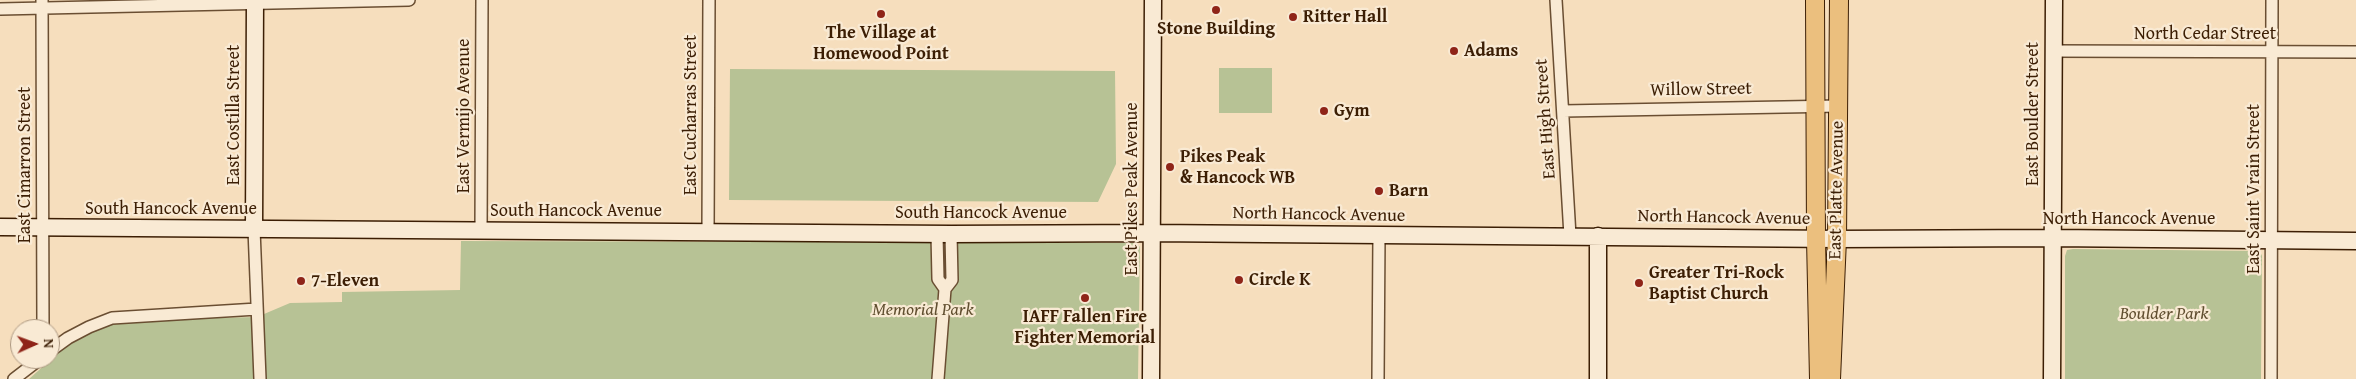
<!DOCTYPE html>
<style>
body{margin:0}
#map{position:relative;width:2356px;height:379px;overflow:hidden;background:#f6debd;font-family:"Gentium Book Plus",serif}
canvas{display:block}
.north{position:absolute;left:10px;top:319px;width:50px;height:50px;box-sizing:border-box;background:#f9ead4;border:1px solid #ad9881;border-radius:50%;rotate:88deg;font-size:14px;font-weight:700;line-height:20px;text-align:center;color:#3c1e04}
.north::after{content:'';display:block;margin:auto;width:18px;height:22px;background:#8f2418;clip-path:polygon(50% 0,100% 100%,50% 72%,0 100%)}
</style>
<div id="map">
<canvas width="2356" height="379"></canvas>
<div class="north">N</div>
</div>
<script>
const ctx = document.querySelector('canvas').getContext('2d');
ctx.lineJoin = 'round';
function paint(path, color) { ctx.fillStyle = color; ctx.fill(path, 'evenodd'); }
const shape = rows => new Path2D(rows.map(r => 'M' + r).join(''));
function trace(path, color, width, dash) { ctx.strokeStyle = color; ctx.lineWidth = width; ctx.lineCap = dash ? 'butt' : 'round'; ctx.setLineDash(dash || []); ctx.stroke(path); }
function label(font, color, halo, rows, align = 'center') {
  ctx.font = font + ' "Gentium Book Plus",serif'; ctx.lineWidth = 4.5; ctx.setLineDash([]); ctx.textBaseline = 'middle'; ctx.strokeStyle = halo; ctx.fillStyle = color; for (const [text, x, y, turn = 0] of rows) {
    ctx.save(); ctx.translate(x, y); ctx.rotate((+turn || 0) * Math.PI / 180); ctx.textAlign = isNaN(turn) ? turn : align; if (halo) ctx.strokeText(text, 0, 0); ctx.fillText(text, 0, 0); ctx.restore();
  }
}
paint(shape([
 [1219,68,1272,68,1272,113,1219,113],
 [730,69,1115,71,1116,164,1098,202,729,200],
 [461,241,1136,243,1140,247,1138,379,29,379,67,345,83,335,108,324,165,319,257,317,290,303,342,302,342,292,460,290],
 [2073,249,2260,251,2262,256,2261,379,2065,379,2065,256,2067,250]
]), '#b7c295');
const street = shape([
 [42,0,43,329],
 [1556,0,1570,236],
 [0,9,409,0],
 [2054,51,2356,52],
 [1563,111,1839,106],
 [254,229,260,379],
 [481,231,482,0],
 [708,231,709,0],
 [937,234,938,279,945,289,952,280,951,234],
 [50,351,68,338,89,327,112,318,257,309],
 [14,379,40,359],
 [938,379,945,289],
 [1378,379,1379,235],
 [2271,379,2272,0]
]);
const secondary = shape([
 [0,227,951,234,1152,233,1837,239,2053,238,2356,241],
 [254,229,255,0],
 [1151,379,1153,0],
 [1598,379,1598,236],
 [2052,379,2054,0]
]);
const primary = shape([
 [1815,0,1816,239,1819,379],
 [1831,379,1837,239,1839,0]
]);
trace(street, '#6a4e32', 14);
trace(secondary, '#3c1e04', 19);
trace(primary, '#3c1e04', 20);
trace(street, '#f9ead4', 11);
trace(secondary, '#f9ead4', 16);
trace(primary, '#ebbf7e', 18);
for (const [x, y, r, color] of [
 [1216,10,5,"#8f2418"],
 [881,14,5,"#8f2418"],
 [1293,17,5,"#8f2418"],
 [1454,51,5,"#8f2418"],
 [1324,111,5,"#8f2418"],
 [1170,167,5,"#8f2418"],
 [1379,191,5,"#8f2418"],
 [1239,280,5,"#8f2418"],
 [301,281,5,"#8f2418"],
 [1639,283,5,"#8f2418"],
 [1085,298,5,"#8f2418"]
]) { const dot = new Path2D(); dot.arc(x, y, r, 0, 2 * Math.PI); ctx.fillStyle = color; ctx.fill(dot); trace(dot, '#f9ead4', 2); }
label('bold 18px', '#3c1e04', '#f9ead4', [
 ["Ritter Hall",1303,17],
 ["Stone Building",1216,29,"center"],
 ["The Village at",881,33,"center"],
 ["Homewood Point",881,54,"center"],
 ["Adams",1464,51],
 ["Gym",1334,111],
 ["Pikes Peak",1180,157],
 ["& Hancock WB",1180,178],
 ["Barn",1389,191],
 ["Greater Tri-Rock",1649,273],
 ["Baptist Church",1649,294],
 ["Circle K",1249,280],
 ["7-Eleven",311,281],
 ["IAFF Fallen Fire",1085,317,"center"],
 ["Fighter Memorial",1085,338,"center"]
], 'left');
label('18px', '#3c1e04', '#f9ead4', [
 ["North Cedar Street",2205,34],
 ["Willow Street",1701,90,-1],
 ["East Boulder Street",2033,114,-90],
 ["East Costilla Street",234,115,-90],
 ["East Cucharras Street",691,115,-90],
 ["East Vermijo Avenue",464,116,-90],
 ["East High Street",1546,119,-94],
 ["East Cimarron Street",25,165,-90],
 ["East Pikes Peak Avenue",1132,189,-90],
 ["East Saint Vrain Street",2254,189,-90],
 ["East Platte Avenue",1837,190,-89],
 ["South Hancock Avenue",171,209],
 ["South Hancock Avenue",576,211],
 ["South Hancock Avenue",981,213],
 ["North Hancock Avenue",1319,215,1],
 ["North Hancock Avenue",1724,218,1],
 ["North Hancock Avenue",2129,219]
]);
label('italic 18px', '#614f30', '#f9ead4', [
 ["Memorial Park",923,310],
 ["Boulder Park",2164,314]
]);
</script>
